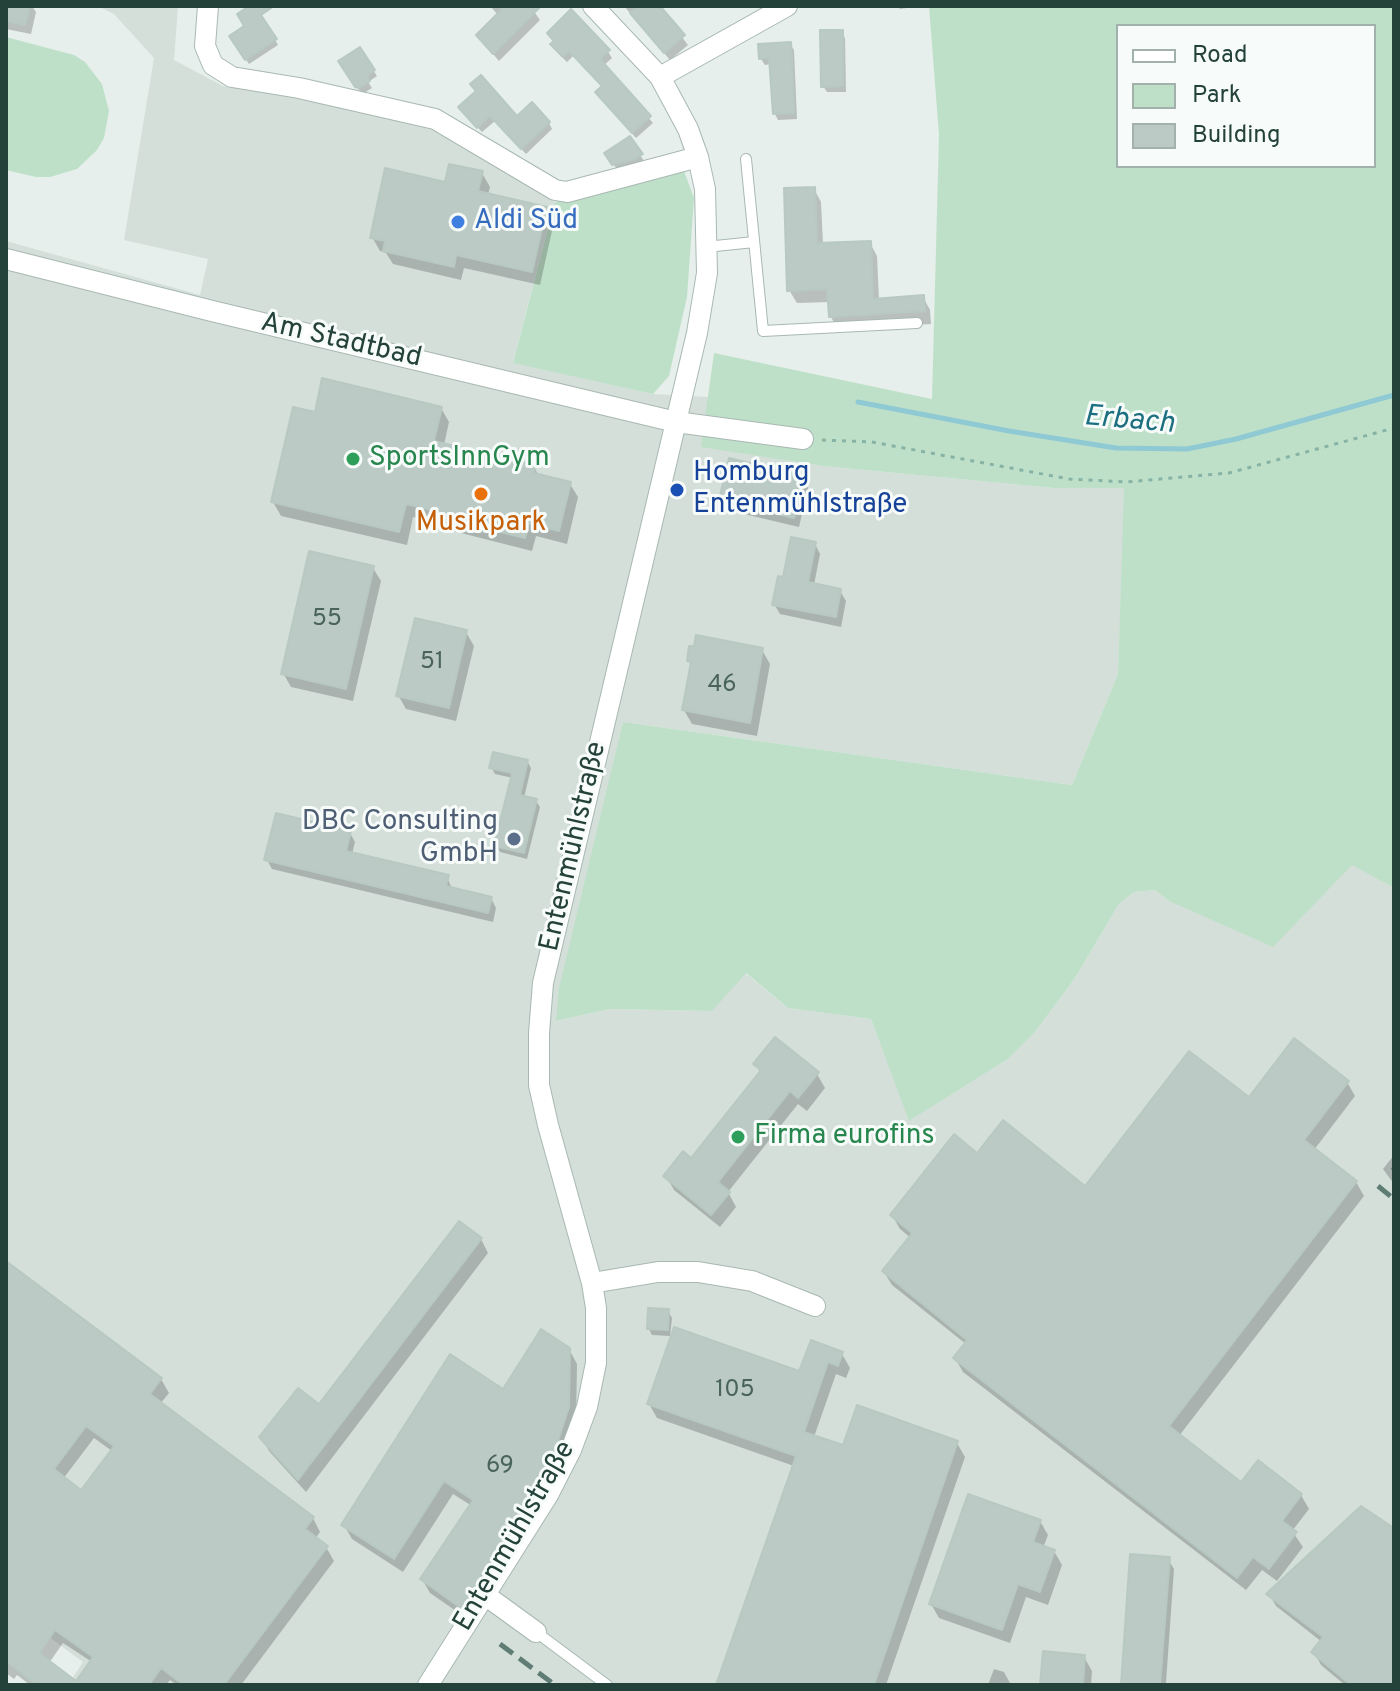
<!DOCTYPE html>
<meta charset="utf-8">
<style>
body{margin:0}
#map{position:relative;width:1400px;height:1691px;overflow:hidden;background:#e6efeb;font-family:Overpass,sans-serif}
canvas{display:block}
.frame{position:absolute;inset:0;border:8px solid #24423a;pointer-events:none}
.legend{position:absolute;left:1116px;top:24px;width:260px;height:144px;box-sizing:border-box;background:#f7fbf9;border:2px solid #a3b1ad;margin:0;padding:10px 14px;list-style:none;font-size:24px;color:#24423a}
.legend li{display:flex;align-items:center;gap:16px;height:40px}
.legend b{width:40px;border:2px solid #a3b1ad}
</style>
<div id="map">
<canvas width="1400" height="1691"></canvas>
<div class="frame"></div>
<ul class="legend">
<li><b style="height:10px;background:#fff"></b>Road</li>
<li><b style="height:22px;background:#bfe0c8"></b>Park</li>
<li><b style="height:22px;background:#bbcac4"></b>Building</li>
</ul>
</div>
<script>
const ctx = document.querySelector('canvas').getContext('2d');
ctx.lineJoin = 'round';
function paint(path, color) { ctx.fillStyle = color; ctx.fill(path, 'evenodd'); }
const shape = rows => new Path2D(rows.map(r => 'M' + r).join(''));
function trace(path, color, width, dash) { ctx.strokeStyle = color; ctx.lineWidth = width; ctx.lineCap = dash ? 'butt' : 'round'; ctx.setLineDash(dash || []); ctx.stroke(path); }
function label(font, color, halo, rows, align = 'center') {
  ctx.font = font + ' Overpass,sans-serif'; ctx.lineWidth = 6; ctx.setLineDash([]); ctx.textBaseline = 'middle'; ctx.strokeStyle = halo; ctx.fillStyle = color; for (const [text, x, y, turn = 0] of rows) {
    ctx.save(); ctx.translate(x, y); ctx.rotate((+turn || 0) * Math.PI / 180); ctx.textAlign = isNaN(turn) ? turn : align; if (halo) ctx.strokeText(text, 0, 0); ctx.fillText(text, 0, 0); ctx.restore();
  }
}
paint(shape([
 [97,6,178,6,174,60,223,86,314,101,405,121,432,130,555,202,513,362,653,394,709,397,702,446,823,466,1054,488,1125,488,1118,674,1072,785,623,722,557,1021,610,1009,711,1011,745,973,788,1008,871,1019,910,1120,1008,1059,1035,1032,1075,978,1119,904,1134,892,1155,890,1169,901,1352,864,1394,888,1394,1685,68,1685,83,1662,6,1605,6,241,200,295,208,259,124,240,154,58,114,14]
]), '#d4dfda');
paint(shape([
 [929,6,1394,6,1394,888,1352,865,1273,947,1169,901,1155,890,1134,892,1119,904,1075,978,1035,1032,1008,1059,909,1121,871,1019,788,1008,746,973,712,1011,610,1009,556,1021,559,988,623,722,1072,785,1118,674,1124,488,1054,488,823,466,701,447,714,353,932,399,939,135],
 [1118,26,1374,26,1374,166,1118,166],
 [6,37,74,55,85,62,102,84,109,111,104,138,97,150,77,169,50,177,36,177,6,170],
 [684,171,694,198,687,297,669,376,653,394,513,363,555,202]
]), '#bfe0c8');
paint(shape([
 [6,6,32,6,36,12,31,34,6,29],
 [253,6,256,6,278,45,249,64,231,37,247,26],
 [490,6,530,6,540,20,499,61,478,36,498,15],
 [624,6,658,6,688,45,670,60],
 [898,6,919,6,900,9],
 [841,32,845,38,846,92,827,92,823,86],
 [549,33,608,52,612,58,603,66,653,123,636,138,601,99,598,93,603,88,573,56,567,62,556,51,553,44,555,42],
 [790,44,794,50,797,119,778,120,775,114,771,64,765,65,761,59],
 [359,49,377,76,368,82,372,88,364,93,359,90,340,62],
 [478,92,517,119,549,123,552,129,526,154,495,121,482,132,464,113],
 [630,139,644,161,618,171,607,154],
 [482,173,490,187,488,195,546,208,554,222,540,285,464,268,461,280,393,264,386,253,380,251,372,237,446,184],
 [814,189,821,202,823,244,870,243,877,256,879,300,923,297,930,310,931,324,838,330,831,317,830,302,797,303,789,290],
 [441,408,449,422,444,445,534,467,539,476,570,484,578,497,567,544,536,536,532,551,449,530,446,525,413,517,407,545,281,516,273,502,316,414],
 [803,478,808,488,799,527,727,510,721,499],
 [815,544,820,554,814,585,840,591,846,601,841,627,780,614,774,604,784,579],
 [373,568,381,581,353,701,291,687,283,673],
 [466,632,474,646,456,721,406,709,398,695],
 [762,650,770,664,757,736,692,724,684,710,692,666,689,660],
 [527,761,531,768,524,798,536,801,540,807,527,859,500,852,497,846,513,778,495,774,491,767],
 [350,833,355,842,352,854,447,877,452,889,491,898,496,908,493,922,272,869,267,860],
 [756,1064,817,1074,825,1088,807,1111,798,1104,728,1192,736,1207,720,1227,674,1190,666,1176,692,1161,761,1074],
 [1347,1082,1355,1096,1314,1150,1356,1182,1364,1196,1179,1436,1242,1485,1301,1495,1309,1509,1292,1531,1303,1547,1277,1581,1262,1570,1246,1590,963,1372,955,1358,966,1344,892,1285,884,1272,911,1238,900,1229,892,1215,977,1156,1086,1188,1249,1100],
 [1394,1155,1394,1184,1383,1169],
 [481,1239,488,1253,306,1492,269,1451,262,1438,319,1407],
 [6,1263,161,1379,169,1393,160,1404,313,1518,320,1532,315,1539,326,1547,334,1561,241,1685,177,1685,170,1680,166,1685,30,1685,17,1675,14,1679,6,1673],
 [94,1438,112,1451,82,1493,63,1479],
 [63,1643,92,1662,77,1684,49,1663],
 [668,1311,672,1318,670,1336,652,1335,649,1329],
 [569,1349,577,1364,576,1422,561,1468,469,1620,430,1593,422,1579,472,1506,453,1494,403,1572,352,1539,344,1525,504,1391],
 [842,1354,850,1368,846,1378,836,1374,814,1437,844,1448,957,1443,965,1457,886,1685,718,1685,794,1466,657,1418,649,1404,800,1374],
 [1040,1521,1048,1535,1043,1548,1054,1551,1062,1565,1048,1605,1026,1597,1010,1643,939,1618,931,1604],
 [1394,1530,1394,1685,1345,1685,1321,1665,1314,1652,1322,1642,1276,1606,1269,1594],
 [1168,1559,1174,1569,1166,1683,1210,1685,1123,1685],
 [1084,1657,1092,1671,1091,1685,1042,1685],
 [994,1669,1004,1672,1011,1685,988,1685]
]), '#0003');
trace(shape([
 [858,402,1009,431,1116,448,1187,449,1236,439,1394,395]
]), '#8ec9d4', 5);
const building = shape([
 [6,6,30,6,25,25,6,21,6,6],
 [249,6,274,6,261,15,277,39,245,60,229,36,244,26,237,14,249,6],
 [505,6,541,6,493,54,476,35,505,6],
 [639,6,660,6,685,35,664,53,630,13,639,6],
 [571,9,610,50,600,59,651,116,632,133,595,92,602,86,569,51,563,57,550,44,554,41,547,33,571,9],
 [820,30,843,30,843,86,821,87,820,30],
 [791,42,794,113,773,114,769,58,759,59,758,44,791,42],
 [360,47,375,70,367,76,370,81,359,88,355,87,338,61,360,47],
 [481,75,517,116,532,102,550,122,521,149,490,116,477,128,458,107,476,91,470,84,481,75],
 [630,136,643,154,635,159,612,165,604,153,630,136],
 [449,164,483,171,478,191,547,207,532,272,456,255,454,267,383,251,385,241,370,238,385,168,445,182,449,164],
 [815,187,817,243,871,241,873,299,924,295,925,311,829,317,827,289,787,291,784,188,815,187],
 [322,378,442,407,434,441,535,465,534,473,571,482,559,531,529,523,525,538,439,517,440,512,406,504,399,532,271,502,293,407,315,412,322,378],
 [729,458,804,476,794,518,719,500,729,458],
 [791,537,816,542,808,582,841,589,836,617,772,605,778,576,783,577,791,537],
 [309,551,374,566,346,689,281,674,309,551],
 [415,618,467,630,449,708,396,696,415,618],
 [696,635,763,648,750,723,682,710,691,662,687,661,689,646,694,646,696,635],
 [493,752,528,760,520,795,537,799,524,853,494,846,512,773,489,768,493,752],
 [276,813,351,831,346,851,449,875,446,886,492,897,488,913,264,860,276,813],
 [775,1037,819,1072,798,1098,790,1091,718,1182,730,1192,711,1215,663,1176,683,1151,691,1158,761,1070,753,1064,775,1037],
 [1294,1038,1349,1081,1304,1140,1357,1181,1169,1426,1241,1482,1258,1460,1302,1494,1282,1521,1297,1532,1269,1569,1253,1557,1237,1578,953,1358,967,1340,882,1271,912,1233,890,1215,954,1134,977,1153,1003,1120,1085,1186,1189,1051,1249,1097,1294,1038],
 [459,1221,482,1238,298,1480,259,1437,298,1388,319,1404,459,1221],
 [6,1261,162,1378,150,1394,314,1517,305,1529,328,1546,224,1685,184,1685,161,1668,149,1685,37,1685,6,1661,6,1261],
 [86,1426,114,1446,81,1490,54,1469,86,1426],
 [55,1630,93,1657,76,1681,39,1653,55,1630],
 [648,1308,669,1309,668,1330,647,1329,648,1308],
 [674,1327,799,1371,811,1340,843,1352,838,1366,828,1362,804,1432,843,1445,857,1405,958,1441,874,1685,716,1685,796,1456,647,1404,674,1327],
 [541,1329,570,1348,569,1407,554,1453,461,1608,420,1579,473,1500,444,1481,394,1559,341,1525,450,1354,503,1389,541,1329],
 [968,1494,1041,1520,1033,1542,1055,1550,1040,1592,1018,1584,1002,1630,929,1604,968,1494],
 [1361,1506,1394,1528,1394,1685,1351,1685,1311,1652,1323,1637,1266,1594,1361,1506],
 [1130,1554,1170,1557,1160,1685,1121,1685,1130,1554],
 [1043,1651,1085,1655,1083,1685,1040,1685,1043,1651]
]);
paint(building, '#bbcac4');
trace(building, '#b8c9c2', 2);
const service = shape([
 [746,159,763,331,917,323],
 [706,247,754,242],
 [536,1632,607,1685]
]);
const minor = shape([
 [208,6,205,46,213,65,232,77,299,88,435,119,555,190,567,192,698,157],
 [660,77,787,6],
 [6,259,212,311,676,422,803,439],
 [592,1283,658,1272,698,1272,752,1281,815,1306],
 [485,1595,536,1632],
 [428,1685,548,1495,571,1450,587,1407,596,1363,596,1308,592,1283,548,1125,539,1085,539,1033,543,983,697,333,707,273,705,189,698,157,688,129,660,77,593,6]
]);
trace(service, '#a8b8b2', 12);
trace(minor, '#a8b8b2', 22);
trace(shape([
 [822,440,872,442,1069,479,1126,482,1229,473,1394,428]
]), '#86b3a5', 3, [4, 6]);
trace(service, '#fff', 10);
trace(minor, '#fff', 20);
trace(shape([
 [1392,1167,1394,1168],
 [1378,1186,1394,1199],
 [500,1644,555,1685]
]), '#5f7d75', 5, [16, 8]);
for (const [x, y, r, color] of [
 [458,222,8,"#3f7fe0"],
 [353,459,8,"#2e9e5b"],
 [677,490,8,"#1a4fb4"],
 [481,494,8,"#e8710a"],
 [514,839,8,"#5c6f8a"],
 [738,1137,8,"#2e9e5b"]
]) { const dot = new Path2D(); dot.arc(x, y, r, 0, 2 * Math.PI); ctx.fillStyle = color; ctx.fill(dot); trace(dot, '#f7fbf9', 3); }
label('24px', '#4a645c', null, [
 ["55",327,620],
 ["51",432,663],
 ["46",722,686],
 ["105",735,1391],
 ["69",500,1467]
]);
label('28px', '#366cbe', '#f7fbf9', [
 ["Aldi Süd",474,222]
], 'left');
label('28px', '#24423a', '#f7fbf9', [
 ["Am Stadtbad",341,342,13],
 ["Entenmühlstraße",575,847,-77],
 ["Entenmühlstraße",516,1537,-60]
]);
label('28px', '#27864d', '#f7fbf9', [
 ["SportsInnGym",369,459],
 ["Firma eurofins",754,1137]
], 'left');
label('28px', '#164399', '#f7fbf9', [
 ["Homburg",693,474],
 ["Entenmühlstraße",693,506]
], 'left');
label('28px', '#c56008', '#f7fbf9', [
 ["Musikpark",481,524]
]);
label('28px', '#4e5e75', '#f7fbf9', [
 ["DBC Consulting",498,823],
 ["GmbH",498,855]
], 'right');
label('italic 30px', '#1c6f80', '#f7fbf9', [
 ["Erbach",1129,422,5]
]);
</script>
